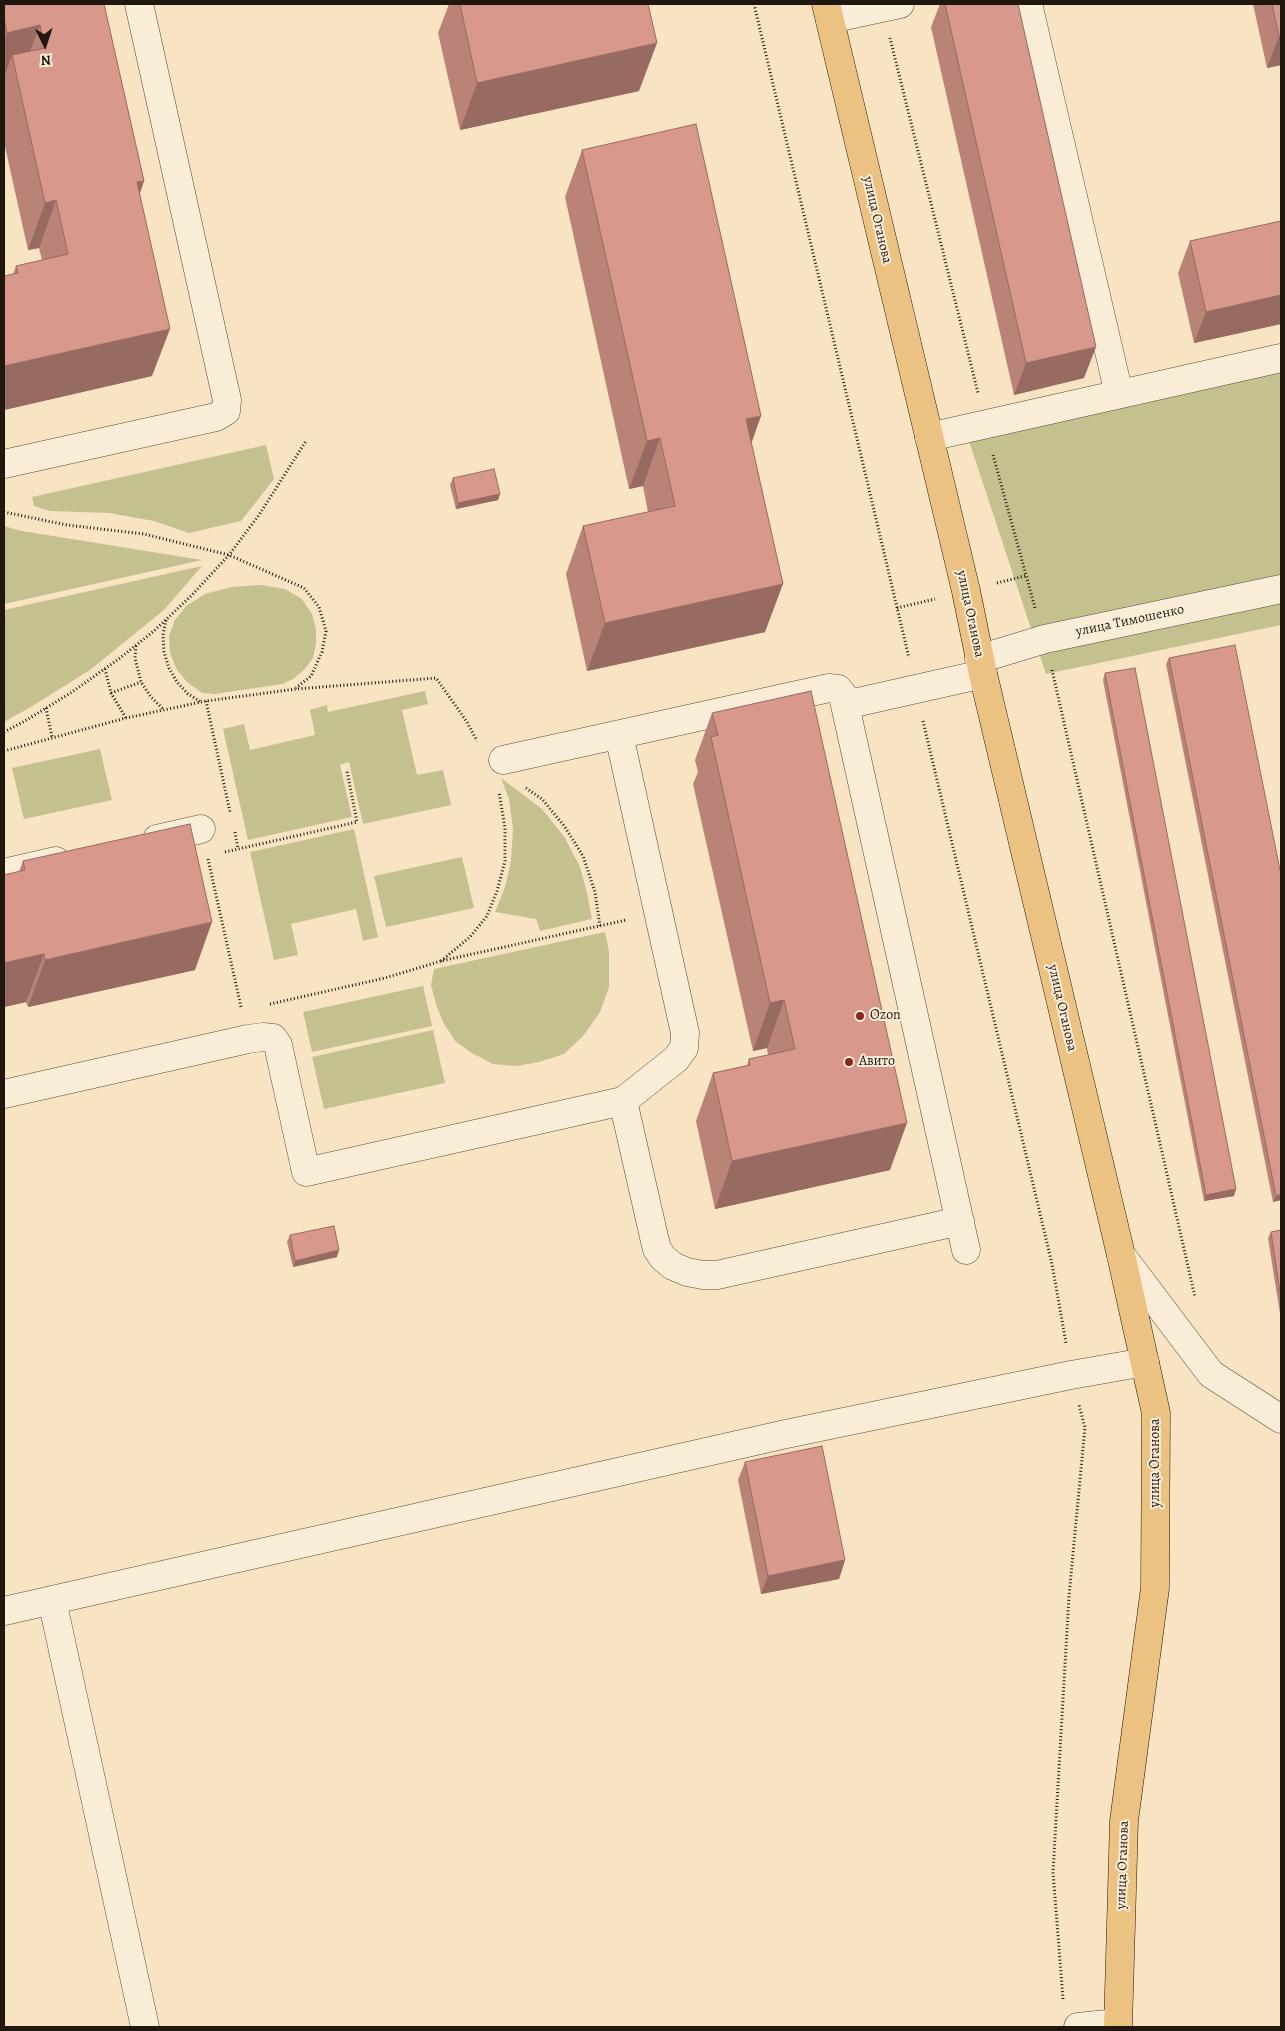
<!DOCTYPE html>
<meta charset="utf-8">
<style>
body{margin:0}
#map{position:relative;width:1285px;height:2031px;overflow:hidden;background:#f8e3c3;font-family:Alegreya,serif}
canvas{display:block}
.frame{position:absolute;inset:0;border:5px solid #20170f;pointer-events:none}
.north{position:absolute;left:20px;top:20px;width:50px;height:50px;-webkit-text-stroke:4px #faedd8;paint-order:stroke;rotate:176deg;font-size:14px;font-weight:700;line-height:20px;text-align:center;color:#20170f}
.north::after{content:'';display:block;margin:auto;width:18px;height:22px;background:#20170f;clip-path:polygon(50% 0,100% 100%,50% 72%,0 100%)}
</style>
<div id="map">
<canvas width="1285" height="2031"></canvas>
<div class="frame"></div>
<div class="north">N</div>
</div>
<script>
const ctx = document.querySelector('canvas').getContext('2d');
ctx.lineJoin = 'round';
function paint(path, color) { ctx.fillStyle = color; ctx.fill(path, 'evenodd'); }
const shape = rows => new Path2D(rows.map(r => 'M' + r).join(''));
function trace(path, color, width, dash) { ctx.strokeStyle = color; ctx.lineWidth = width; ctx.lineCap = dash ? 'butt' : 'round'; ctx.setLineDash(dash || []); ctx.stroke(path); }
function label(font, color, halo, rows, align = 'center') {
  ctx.font = font + ' Alegreya,serif'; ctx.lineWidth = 4; ctx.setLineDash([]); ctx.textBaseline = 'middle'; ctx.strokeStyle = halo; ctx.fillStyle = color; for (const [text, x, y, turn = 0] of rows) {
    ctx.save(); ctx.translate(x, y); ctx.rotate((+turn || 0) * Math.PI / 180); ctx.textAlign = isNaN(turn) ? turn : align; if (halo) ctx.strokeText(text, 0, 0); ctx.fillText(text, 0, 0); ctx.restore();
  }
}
paint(shape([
 [1281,369,1281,625,1046,674,968,438],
 [266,445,274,479,241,521,189,533,154,521,109,513,50,511,34,506,32,497],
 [4,526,22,531,202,560,4,604],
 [202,566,164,610,90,670,29,708,4,722,4,610],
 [261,585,285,589,302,599,312,614,316,629,316,644,313,658,304,670,293,679,282,684,215,694,202,693,187,682,177,670,170,653,169,636,175,620,186,606,205,594,231,587],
 [425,691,428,704,402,710,417,775,443,770,451,805,363,824,349,762,340,765,352,817,248,840,223,729,244,724,250,750,315,735,310,710,327,705,328,712],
 [100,749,112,800,24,819,12,768],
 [501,778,542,809,565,838,580,867,587,893,592,919,540,931,536,919,495,912,505,887,511,861,513,829,509,799],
 [354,829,378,937,363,941,356,909,291,924,298,955,274,960,250,852],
 [462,857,474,908,386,927,374,876],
 [605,932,609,952,609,987,600,1012,583,1036,564,1054,539,1062,517,1066,493,1064,472,1053,455,1041,443,1022,436,1004,431,985,434,969],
 [423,986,432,1026,312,1052,303,1012],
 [433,1030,445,1083,324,1109,312,1057]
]), '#c4c18f');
const minor = shape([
 [1028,4,1119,394],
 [830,19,900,4],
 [929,437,1281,358],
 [4,464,216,417,226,411,227,400,139,4],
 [979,659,1045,639,1281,589],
 [845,705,966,1250],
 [619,735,685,1033,684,1048,676,1059,623,1101,654,1237,657,1249,663,1258,673,1266,687,1272,703,1275,717,1275,960,1221],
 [503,760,829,688,838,689,843,695,845,705,983,674],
 [157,839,201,829],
 [4,873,56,861],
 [4,1094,248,1039,263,1037,273,1038,278,1045,306,1172,623,1101],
 [1121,1255,1211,1374,1281,1419],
 [52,1600,145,2027],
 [4,1611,786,1434,1071,1375,1145,1362],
 [1078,2027,1117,2023]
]);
const major = shape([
 [826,4,966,591,983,674,1121,1255,1156,1413,1155,1588,1124,1821,1118,2027]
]);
trace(minor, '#564a3c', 29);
trace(major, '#20170f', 29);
trace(shape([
 [754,4,909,658],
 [890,38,978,393],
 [993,455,1035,608],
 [4,512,67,525,144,534,229,555,304,588,319,607,326,631,322,652,311,676,296,688],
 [997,583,1025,576],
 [897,608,935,599],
 [166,620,163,635,164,652,169,668,177,682,188,694,201,702],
 [136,646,135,658,141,682,151,697,164,710],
 [105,669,111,693,126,718],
 [1052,670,1195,1297],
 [111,693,141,682],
 [206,701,230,812],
 [46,708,52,737],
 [923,721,1052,1264,1066,1343],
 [4,732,25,721,72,692,120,658,154,631,192,595,229,555,259,515,306,441],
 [4,751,126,718,206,701,296,689,436,678,467,722,477,741],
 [526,788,542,799,565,827,583,856,595,892,600,926],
 [235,832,238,849],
 [225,852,357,822,347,771],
 [208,859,241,1007],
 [441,961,470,937,487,916,497,891,505,861,505,828,499,792],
 [270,1004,385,978,441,961,626,920],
 [1063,1999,1053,1872,1069,1596,1085,1427,1079,1405]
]), '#20170f', 3, [1, 2.5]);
trace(minor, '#faedd8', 28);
trace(major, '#ecc282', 28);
paint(shape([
 [4,4,104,4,144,181,140,193,152,376,4,410,4,276,13,274,16,266,42,260,39,248,28,250,4,142],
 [449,4,648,4,639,91,460,130,438,33],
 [940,4,1018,4,1084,378,1014,395,931,27],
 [1253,4,1281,4,1281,65,1267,68],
 [582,150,751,443,765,632,587,671,566,574,583,526,648,512,643,486,629,489,565,197],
 [1281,221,1281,324,1194,343,1178,273,1190,241],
 [453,478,500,494,498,500,456,509,450,485],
 [1169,658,1281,1200,1273,1202,1166,664],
 [1105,673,1234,1196,1204,1201,1103,680],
 [712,713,890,1170,715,1209,696,1121,713,1073,747,1066,749,1059,768,1055,767,1048,753,1051,693,784,698,772,695,760],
 [23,861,195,970,28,1007,26,1002,4,1007,4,875,19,872],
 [1281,1230,1281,1320,1268,1238,1271,1232],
 [290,1235,337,1257,293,1267,287,1242],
 [745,1462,845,1560,839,1579,761,1594,738,1480]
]), '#ba8378');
paint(shape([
 [40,25,22,73,12,55,4,77,4,42,7,33],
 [1279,36,1281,36,1281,65,1267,68],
 [657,43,639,91,460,130,477,83],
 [144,181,127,229,137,182],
 [56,200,39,248,28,250,45,203],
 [1281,295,1281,324,1194,343,1206,312],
 [170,329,152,376,4,410,4,366],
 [1096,347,1084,378,1014,395,1026,363],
 [761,416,744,464,746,419],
 [660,438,643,486,629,489,647,441],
 [500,494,498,500,456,509,458,503],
 [783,584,765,632,587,671,605,623],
 [212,922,195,970,28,1007,45,960],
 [44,954,26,1002,4,1007,4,963],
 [784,1000,767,1048,753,1051,770,1003],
 [907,1123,890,1170,715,1209,732,1161],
 [1236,1189,1234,1196,1204,1201,1206,1195],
 [1281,1194,1281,1200,1273,1202,1276,1196],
 [339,1250,337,1257,293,1267,295,1261],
 [845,1560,839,1579,761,1594,768,1576]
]), '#976a62');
const building = shape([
 [4,4,104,4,144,181,137,182,170,329,4,366,4,276,18,273,16,266,68,254,56,200,45,203,12,55,45,48,40,25,7,33,4,18,4,4],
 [460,4,648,4,657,43,477,83,460,4],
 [945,4,1018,4,1096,347,1026,363,945,4],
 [1272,4,1281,4,1281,36,1279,36,1272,4],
 [696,124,761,416,746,419,783,584,605,623,583,526,675,506,660,438,647,441,582,150,696,124],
 [1281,221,1281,295,1206,312,1190,241,1281,221],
 [494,469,500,494,458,503,453,478,494,469],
 [1235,645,1281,875,1281,1194,1276,1196,1169,658,1235,645],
 [1135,668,1236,1189,1206,1195,1105,673,1135,668],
 [811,691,907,1123,732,1161,713,1073,750,1065,749,1059,795,1049,784,1000,770,1003,711,737,718,735,712,713,811,691],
 [190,824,212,922,45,960,44,954,4,963,4,875,25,870,23,861,190,824],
 [334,1226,339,1250,295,1261,290,1235,334,1226],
 [1281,1230,1281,1299,1271,1232,1281,1230],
 [822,1446,845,1560,768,1576,745,1462,822,1446]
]);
paint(building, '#d8988c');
trace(building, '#976a62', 1);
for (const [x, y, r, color] of [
 [860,1016,5,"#8f2418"],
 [849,1062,5,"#8f2418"]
]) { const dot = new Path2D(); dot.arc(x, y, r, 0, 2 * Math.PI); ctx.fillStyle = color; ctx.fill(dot); trace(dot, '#faedd8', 2); }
label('14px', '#20170f', '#faedd8', [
 ["улица Оганова",877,220,77],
 ["улица Оганова",970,614,78],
 ["улица Тимошенко",1130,621,-12],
 ["улица Оганова",1062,1008,77],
 ["улица Оганова",1156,1463,-90],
 ["улица Оганова",1123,1865,-88]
]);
label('14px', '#20170f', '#faedd8', [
 ["Ozon",870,1016],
 ["Авито",859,1062]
], 'left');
</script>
